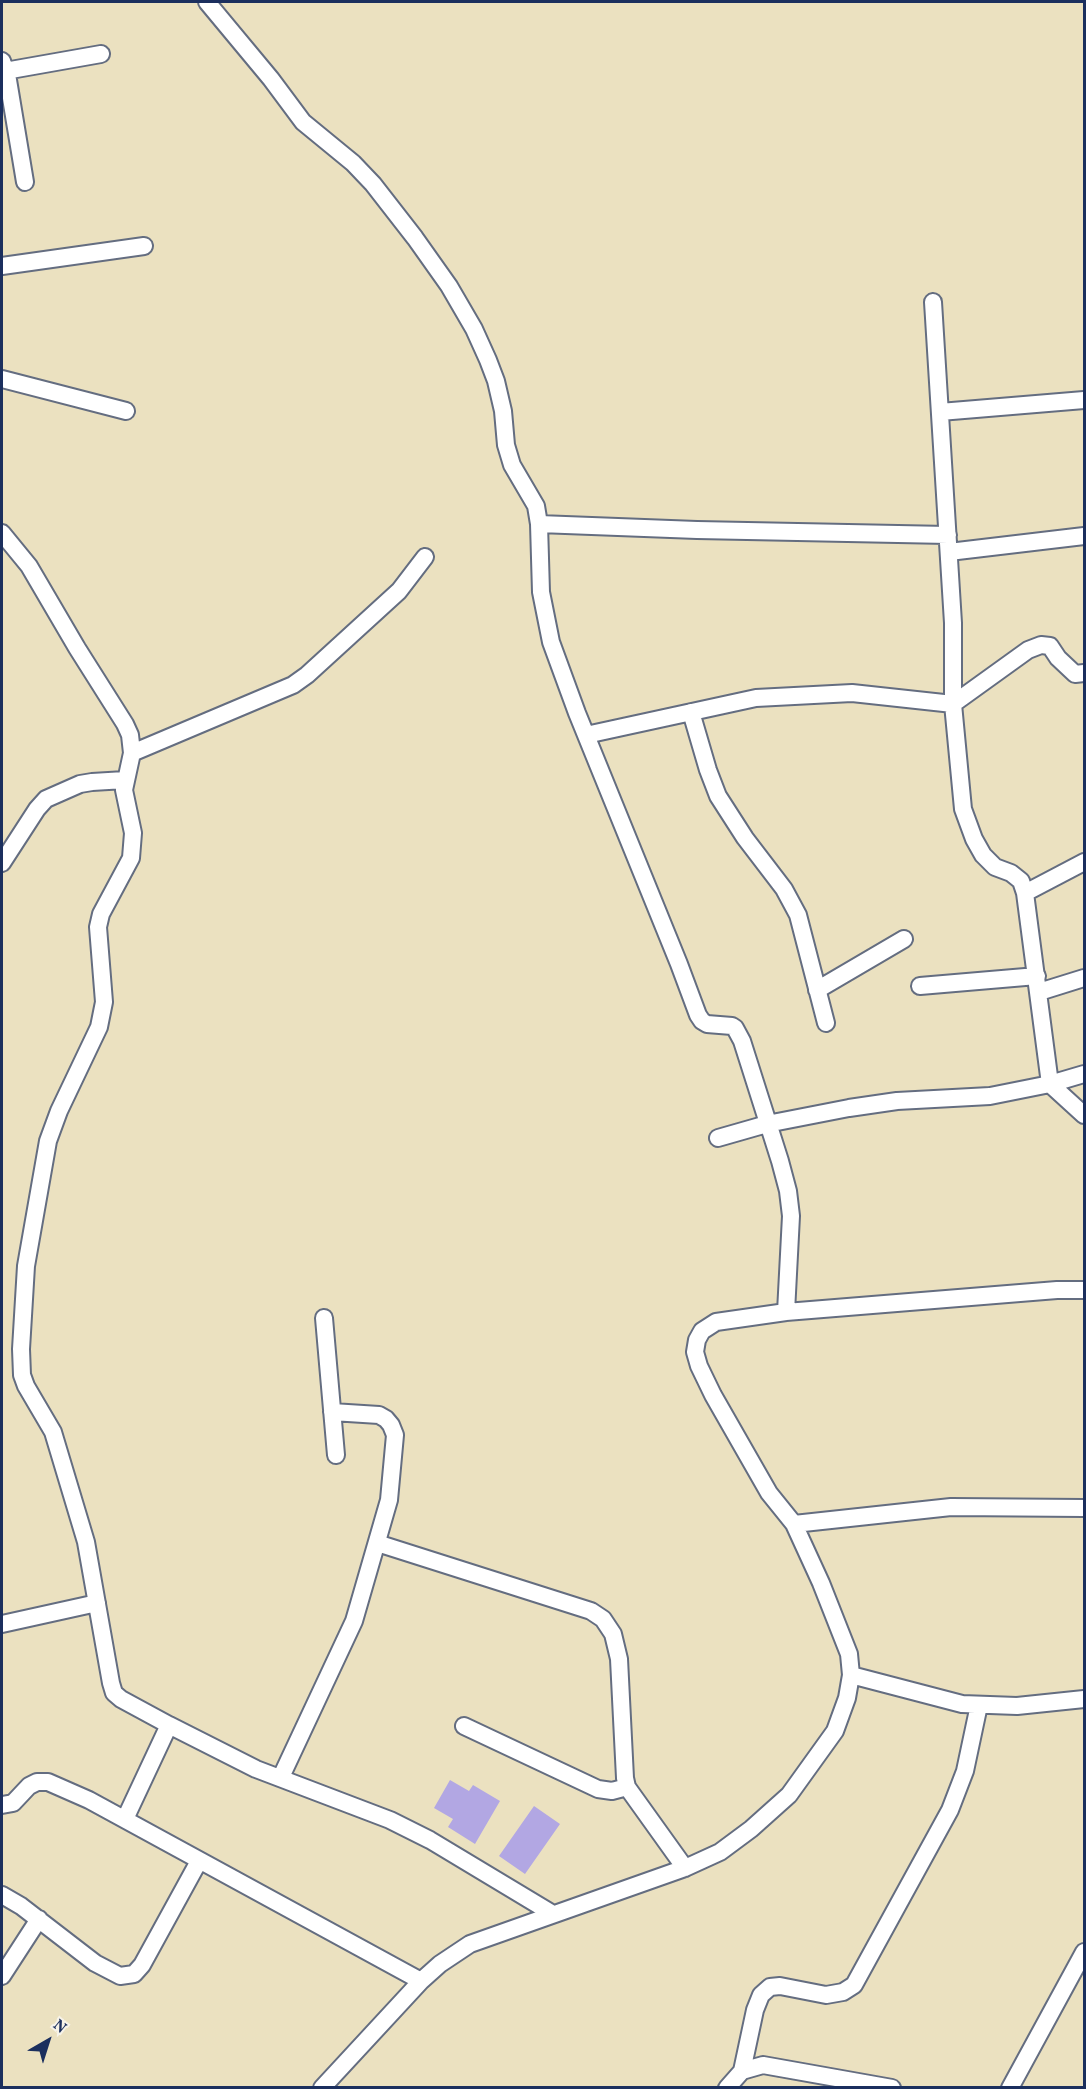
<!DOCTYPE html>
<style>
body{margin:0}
#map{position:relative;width:1086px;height:2089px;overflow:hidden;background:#ebe1c0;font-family:Vollkorn,serif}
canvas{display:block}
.frame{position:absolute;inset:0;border:3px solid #1b2f5e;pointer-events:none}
.north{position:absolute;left:18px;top:2011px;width:60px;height:60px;-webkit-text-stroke:4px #f7f3e8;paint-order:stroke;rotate:39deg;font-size:16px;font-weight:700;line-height:24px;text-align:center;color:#1b2f5e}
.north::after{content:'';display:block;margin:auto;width:21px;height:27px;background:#1b2f5e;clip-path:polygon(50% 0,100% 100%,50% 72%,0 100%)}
</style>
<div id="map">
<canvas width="1086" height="2089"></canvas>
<div class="frame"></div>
<div class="north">N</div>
</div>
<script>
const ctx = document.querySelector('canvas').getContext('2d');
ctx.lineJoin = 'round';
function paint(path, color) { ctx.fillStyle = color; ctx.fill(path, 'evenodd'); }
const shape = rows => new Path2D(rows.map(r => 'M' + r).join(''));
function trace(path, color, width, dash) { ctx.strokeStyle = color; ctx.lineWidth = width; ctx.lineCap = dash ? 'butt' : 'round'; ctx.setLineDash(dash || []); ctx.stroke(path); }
paint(shape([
 [450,1780,469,1791,473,1785,500,1801,475,1844,448,1827,453,1819,434,1808],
 [534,1806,560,1824,525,1874,499,1856]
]), '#b2a7e3');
const minor = shape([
 [207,2,271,79,303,122,353,163,373,184,415,238,449,286,474,329,488,360,496,381,503,411,506,445,512,465,536,506,539,524,541,592,551,642,577,713,679,964,698,1015,702,1021,707,1024,732,1026,735,1028,742,1041,780,1161,788,1191,791,1216,786,1312],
 [2,61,8,80,25,182],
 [5,71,101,54],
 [2,266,144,246],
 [933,302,953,623,953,704,963,809,974,839,983,855,995,867,1011,873,1021,881,1025,893,1050,1084,1084,1115],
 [2,379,126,411],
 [940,412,1084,400],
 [539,524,697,530,948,535],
 [2,533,29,566,77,648,125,724,130,735,132,753,124,790,133,833,131,858,101,914,98,927,104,1002,99,1027,59,1111,48,1141,26,1266,21,1349,22,1375,26,1386,53,1432,86,1542,111,1683,114,1693,121,1699,169,1725,256,1769,390,1820,430,1840,553,1914],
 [949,552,1084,536],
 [691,712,708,770,718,796,745,838,784,889,798,915,826,1023],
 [586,735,756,698,852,693,953,704,1028,650,1041,645,1050,646,1058,658,1075,674,1084,673],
 [132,753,293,685,307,675,399,591,425,557],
 [2,863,37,809,46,799,80,784,92,782,125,780],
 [1025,893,1084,862],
 [920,986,1037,976],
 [817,990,904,939],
 [1039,992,1084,978],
 [718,1138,767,1124,849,1108,897,1101,990,1096,1050,1084,1084,1074],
 [324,1318,336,1455],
 [794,1524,951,1507,1084,1508],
 [377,1543,591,1611,603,1619,613,1634,619,1659,625,1778,627,1787,685,1868],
 [2,1624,97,1603],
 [851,1675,962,1704,1017,1706,1084,1699],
 [464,1726,598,1789,612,1791,627,1787],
 [281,1777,354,1621,389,1500,395,1435,391,1425,386,1419,379,1415,332,1412],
 [2,1805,13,1803,29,1786,37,1782,48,1782,89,1800,421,1981],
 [125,1819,169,1725],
 [2,1895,21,1906,95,1963,120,1976,134,1974,142,1965,199,1861],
 [2,1976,39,1919],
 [742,2071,755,2010,761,1995,770,1987,780,1986,826,1995,843,1992,854,1985,950,1810,965,1771,979,1705],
 [322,2088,421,1981,440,1964,470,1944,685,1868,720,1852,751,1829,789,1795,835,1731,847,1698,851,1675,849,1654,821,1583,794,1524,769,1493,713,1395,699,1366,695,1352,697,1340,702,1331,716,1322,786,1312,1057,1290,1084,1290],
 [727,2088,742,2071,763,2065,892,2088],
 [1010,2088,1084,1952]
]);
trace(minor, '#646d80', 20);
trace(minor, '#fff', 16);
</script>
